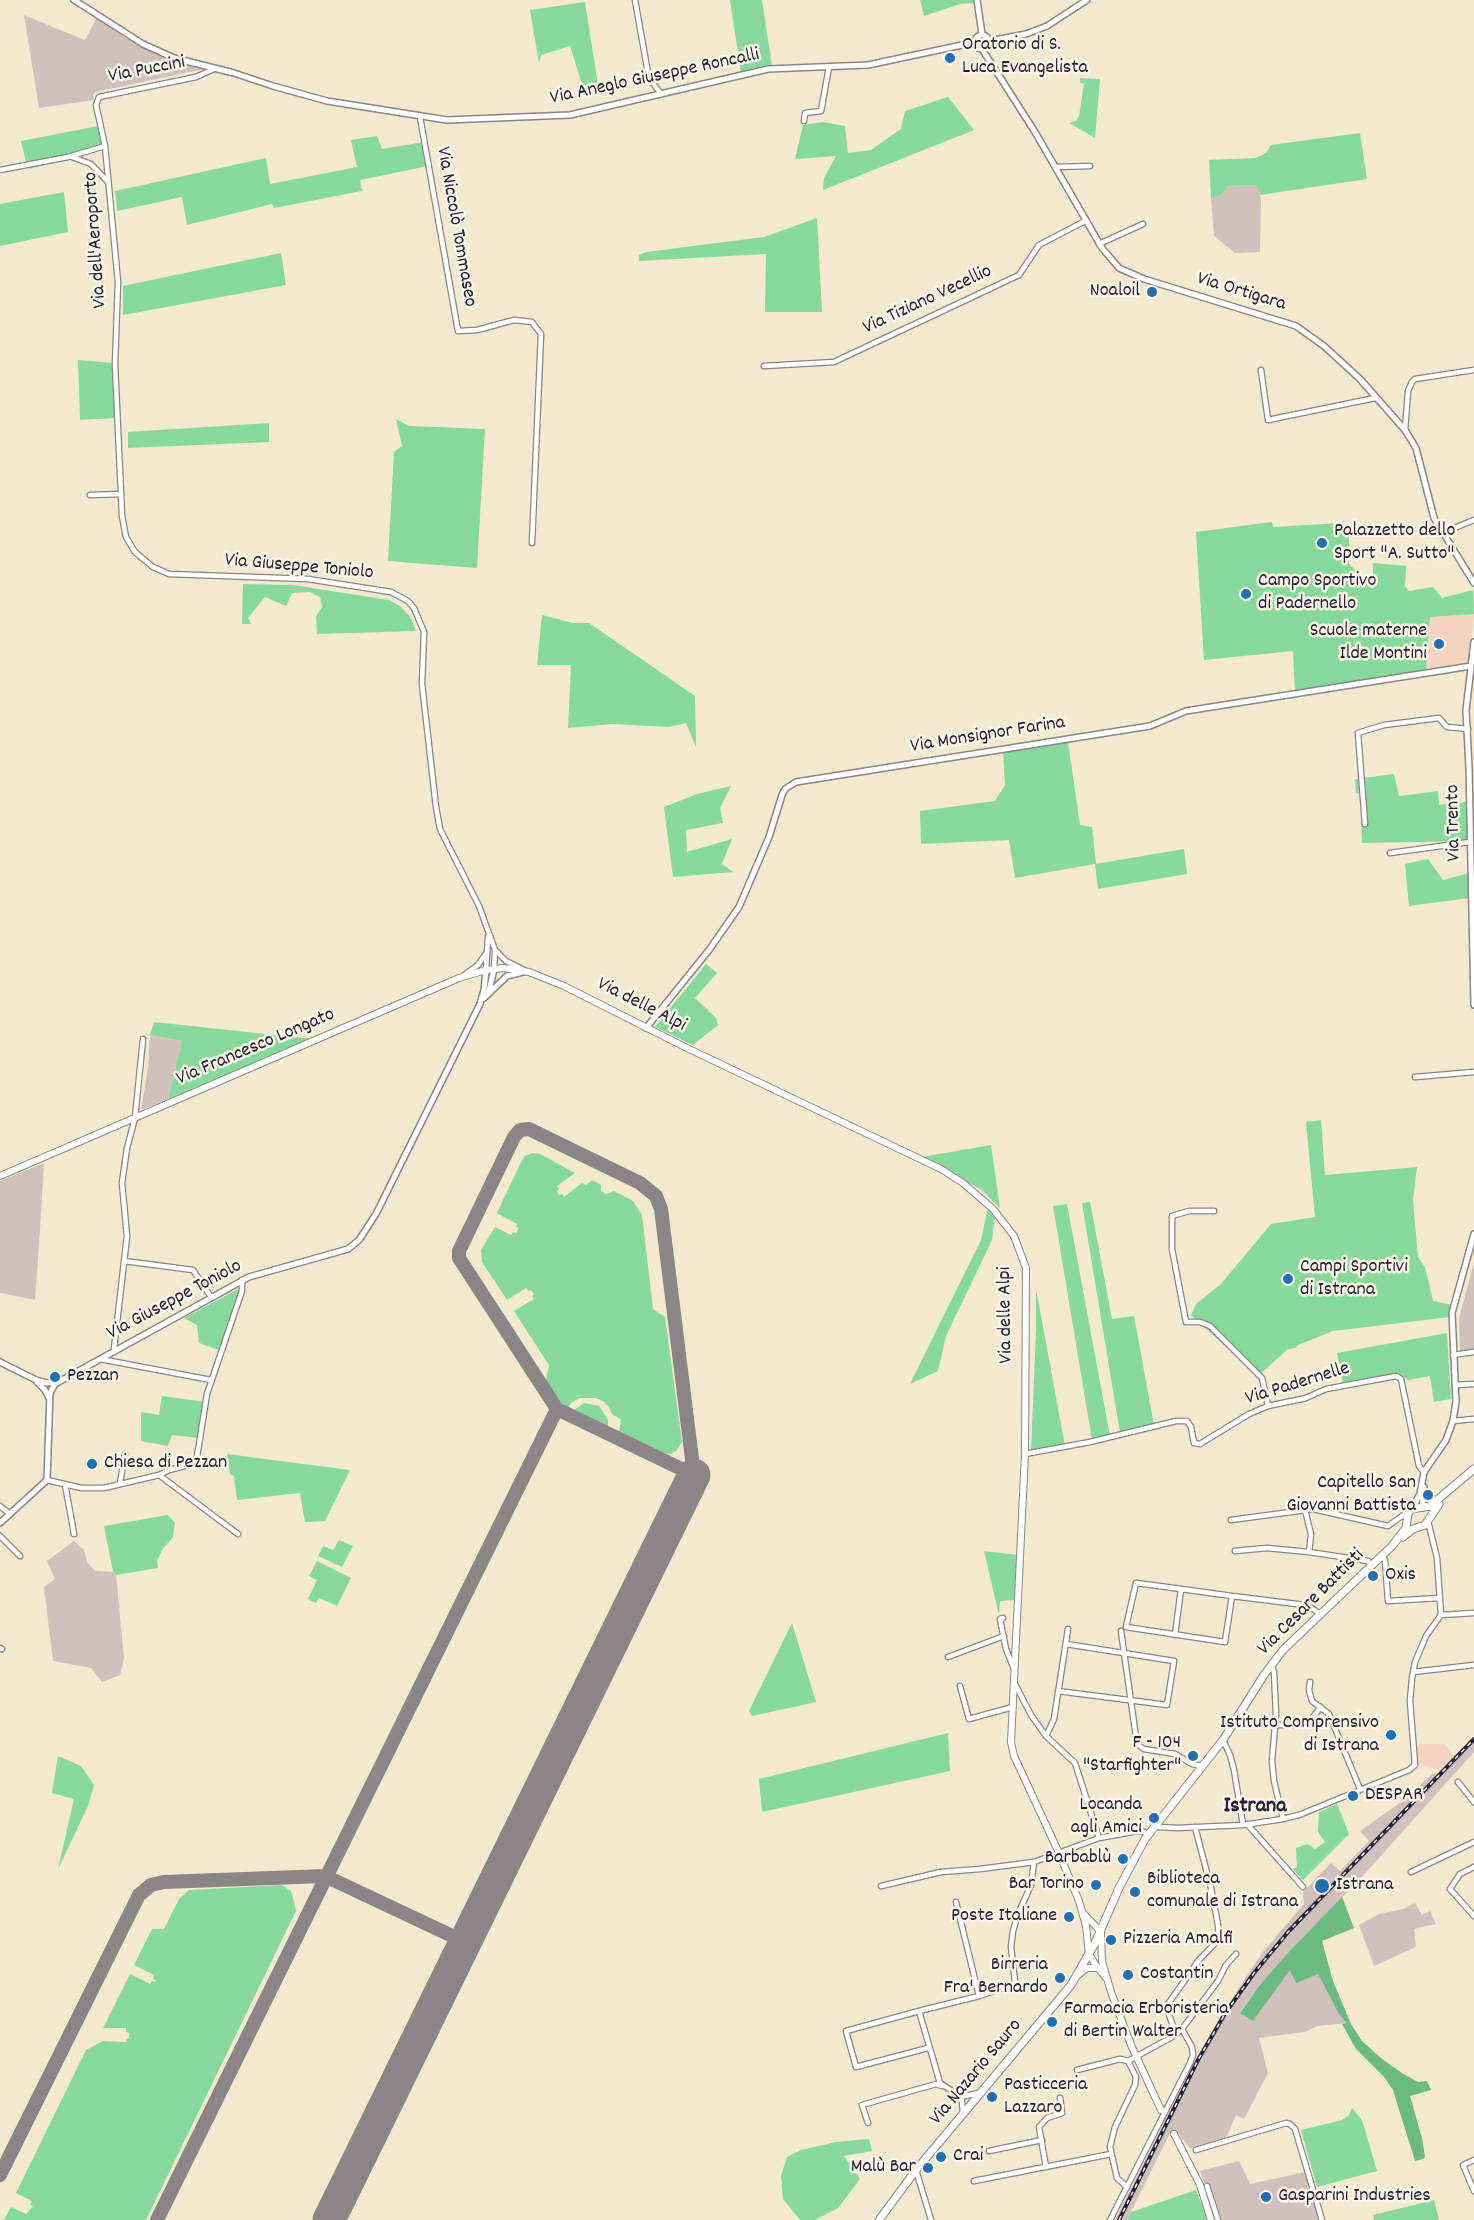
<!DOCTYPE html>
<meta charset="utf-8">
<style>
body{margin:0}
canvas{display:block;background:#f2e9cf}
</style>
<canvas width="1474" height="2220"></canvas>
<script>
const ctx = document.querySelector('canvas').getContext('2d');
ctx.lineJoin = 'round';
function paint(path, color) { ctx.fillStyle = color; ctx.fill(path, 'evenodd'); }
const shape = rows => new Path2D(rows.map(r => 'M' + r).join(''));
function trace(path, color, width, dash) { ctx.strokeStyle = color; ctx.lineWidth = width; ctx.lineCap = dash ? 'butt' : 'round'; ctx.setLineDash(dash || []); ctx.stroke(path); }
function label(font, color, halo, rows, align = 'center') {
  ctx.font = font + ' Dekko,sans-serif'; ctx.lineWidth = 5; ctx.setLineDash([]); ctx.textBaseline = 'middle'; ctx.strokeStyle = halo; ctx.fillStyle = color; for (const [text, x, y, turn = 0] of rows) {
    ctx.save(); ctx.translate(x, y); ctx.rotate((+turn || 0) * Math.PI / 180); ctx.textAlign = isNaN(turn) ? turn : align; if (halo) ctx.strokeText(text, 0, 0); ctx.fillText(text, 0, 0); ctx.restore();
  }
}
paint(shape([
 [1474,614,1469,663,1426,671,1430,617],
 [1417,1744,1445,1744,1454,1757,1440,1770,1416,1763]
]), '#f4d3bf');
paint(shape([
 [24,15,85,40,97,17,162,57,204,69,95,92,93,95,94,100,39,108],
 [1258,185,1261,201,1260,252,1235,253,1214,236,1211,198,1221,195,1228,186],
 [150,1035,182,1041,168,1099,141,1110,148,1068],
 [44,1163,40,1229,35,1300,0,1293,0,1181],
 [1474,1263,1474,1350,1460,1352,1459,1318],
 [74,1541,84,1550,87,1562,95,1571,113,1572,116,1575,124,1658,120,1675,102,1682,91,1668,53,1661,44,1587,55,1579,47,1561],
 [1474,1737,1474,1752,1361,1878,1284,1957,1259,1986,1240,2012,1253,2021,1290,1969,1318,1973,1339,2014,1348,2023,1317,2026,1305,2032,1259,2038,1268,2073,1244,2119,1236,2115,1226,2138,1190,2148,1173,2127,1127,2220,1115,2220,1196,2059,1224,2011,1262,1953,1304,1904,1303,1892,1331,1863,1340,1871,1369,1841,1360,1831,1404,1800,1432,1774,1438,1773],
 [1415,1903,1422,1915,1430,1911,1436,1924,1414,1929,1416,1947,1374,1966,1359,1925,1379,1914,1403,1909],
 [1239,2161,1250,2184,1305,2172,1320,2220,1218,2220,1200,2171]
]), '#d0c0bb');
paint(shape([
 [730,0,762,0,772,66,741,73],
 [920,0,976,0,976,3,960,4,924,16],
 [585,2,599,92,585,93,570,46,541,55,539,63,530,10],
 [1080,78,1100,79,1095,138,1069,123,1076,121,1079,116,1084,84,1080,83],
 [948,97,974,130,823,190,824,178,836,156,795,159,803,125,823,122,845,126,848,153,871,150,901,129,905,111],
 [98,126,102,147,30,169,27,166,21,141],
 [1360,133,1367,179,1260,195,1257,185,1228,186,1221,195,1211,198,1209,160,1256,158,1266,153,1271,145],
 [377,136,382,149,424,142,428,166,360,180,362,191,274,208,272,204,187,225,182,197,117,211,115,191,266,158,270,184,357,167,351,140],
 [64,192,68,232,0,246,0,204],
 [817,218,822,312,765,312,766,254,639,261,639,255,646,252,764,237],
 [281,253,286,285,123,315,123,286],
 [78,360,114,363,117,418,80,420],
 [396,419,409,426,485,429,477,568,388,561,394,452,402,446],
 [269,423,269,442,128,448,128,432],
 [1272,522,1273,527,1340,523,1349,535,1349,564,1367,581,1373,581,1373,563,1406,566,1405,586,1409,591,1433,587,1442,598,1473,590,1474,614,1430,617,1426,671,1295,692,1293,651,1204,660,1196,532],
 [243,584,293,585,389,600,400,606,411,618,416,631,317,634,316,616,322,607,320,597,310,592,292,593,286,606,265,597,248,618,251,624,242,624],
 [542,615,573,623,589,623,695,696,696,747,686,723,669,727,612,724,568,728,571,665,537,665],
 [1068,742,1080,825,1092,827,1096,864,1184,849,1187,874,1098,889,1095,864,1015,878,1009,840,921,844,920,811,995,801,1005,785,1003,752],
 [1394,774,1399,796,1438,791,1439,805,1466,802,1468,841,1362,843,1360,794,1356,793,1355,779],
 [731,786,720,808,723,823,686,830,687,852,732,839,722,864,733,872,673,877,664,807,697,794],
 [1428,859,1443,880,1469,873,1469,898,1409,906,1405,864],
 [706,964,717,973,695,998,716,1018,718,1025,693,1045,655,1027],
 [154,1022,312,1039,168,1099,182,1041,150,1035],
 [1321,1120,1325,1175,1417,1167,1413,1201,1418,1257,1425,1267,1433,1301,1452,1305,1450,1317,1333,1331,1298,1345,1295,1348,1288,1349,1258,1376,1191,1315,1196,1304,1221,1284,1271,1224,1315,1217,1306,1122],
 [991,1145,1000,1208,982,1190,922,1157],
 [532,1153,540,1154,575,1173,557,1186,559,1189,557,1191,559,1195,562,1194,564,1197,582,1183,586,1185,592,1180,601,1185,601,1191,606,1194,614,1191,633,1201,642,1215,653,1309,665,1317,682,1442,676,1451,671,1454,661,1453,619,1433,621,1419,613,1415,608,1406,603,1401,595,1398,580,1398,571,1403,568,1408,563,1405,546,1381,549,1365,514,1311,534,1299,532,1296,534,1294,531,1290,529,1291,526,1288,507,1300,482,1262,481,1250,495,1227,511,1235,513,1232,516,1233,519,1228,516,1227,517,1224,497,1213,521,1162,525,1156],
 [1090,1202,1112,1319,1134,1316,1154,1425,1120,1433,1082,1203],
 [1067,1204,1110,1436,1092,1440,1053,1206],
 [988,1207,995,1215,992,1240,946,1336,938,1371,910,1384,981,1240],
 [242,1287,221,1351,199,1343,197,1325,184,1318],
 [1036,1289,1065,1446,1031,1451,1036,1330],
 [1447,1333,1451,1399,1434,1402,1430,1376,1408,1380,1399,1374,1389,1375,1343,1384,1337,1353],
 [162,1396,207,1402,199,1438,172,1435,168,1446,141,1441,141,1412,159,1415],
 [584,1403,599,1406,608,1420,608,1428,573,1411],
 [227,1455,227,1454,350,1470,325,1521,305,1522,300,1493,237,1500,234,1476,230,1474],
 [168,1515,175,1523,173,1537,162,1550,157,1561,158,1568,116,1575,113,1572,104,1526],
 [339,1540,353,1546,342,1567,318,1556,323,1546,333,1550],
 [984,1551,1019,1555,1015,1600,1000,1601,999,1615],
 [317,1561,351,1578,337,1606,319,1598,316,1603,308,1599,317,1580,309,1576],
 [792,1623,816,1702,752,1716,749,1711],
 [948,1733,950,1771,762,1812,759,1779],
 [58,1756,81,1766,94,1785,88,1806,58,1869,74,1799,52,1793],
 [1337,1804,1349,1834,1303,1880,1293,1869,1297,1867,1296,1848,1307,1844,1315,1849,1325,1842,1318,1832,1319,1812],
 [282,1885,291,1891,296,1911,146,2220,4,2220,11,2207,26,2214,33,2206,30,2205,32,2201,16,2193,86,2050,103,2041,126,2042,126,2039,129,2038,129,2033,126,2032,126,2028,103,2028,130,1974,150,1984,152,1981,155,1982,156,1981,153,1979,154,1975,134,1965,152,1929,164,1929,179,1899,189,1890],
 [1352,2108,1362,2120,1377,2171,1317,2187,1301,2130,1342,2120,1349,2115],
 [869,2139,872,2151,844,2156,860,2179,838,2208,815,2220,800,2220,783,2199,781,2176,787,2157,801,2150,836,2142],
 [1196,2190,1208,2220,1127,2220,1131,2212],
 [1434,2200,1439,2220,1374,2220,1373,2215]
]), '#86d99a');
paint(shape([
 [1342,1897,1354,1928,1322,1941,1333,1981,1351,2024,1362,2041,1382,2059,1402,2073,1418,2082,1427,2081,1431,2090,1410,2096,1422,2138,1425,2157,1423,2159,1415,2161,1393,2090,1384,2077,1356,2049,1342,2024,1347,2023,1339,2014,1318,1974,1296,1983,1290,1970,1253,2021,1240,2013,1259,1986,1284,1957]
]), '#6cb982');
trace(shape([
 [557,1409,459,1258,459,1251,514,1137,520,1130,529,1129,640,1183,656,1196,661,1209,694,1475],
 [0,2175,139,1895,151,1885,164,1882,325,1876,465,1942],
 [157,2220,557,1409,694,1475]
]), '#8a8685', 14);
trace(shape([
 [329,2220,694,1475]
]), '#8a8685', 33);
trace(shape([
 [1162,2110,1174,2134]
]), '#c8c1b1', 6, [6, 3]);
const minor = shape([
 [635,0,648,73,652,82,661,94],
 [420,117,458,331,477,330,514,320,532,322,541,334,532,543],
 [804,121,805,113,821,111,829,67],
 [105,146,96,105,99,97,196,77,214,69],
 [72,157,91,164,108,182],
 [1056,167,1090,166],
 [0,170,68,157,105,146,118,282,115,364,122,516,126,537,135,552,153,567,169,574,308,579,391,592,408,601,414,608,424,632,422,684,436,807,440,829,479,906,495,950,506,961,524,970],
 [1099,244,1143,224],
 [764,366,834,362,1019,275,1039,245,1085,221],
 [1261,370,1268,420,1375,398],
 [1405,430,1408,391,1412,382,1415,379,1474,370],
 [90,495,121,494],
 [1442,533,1474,520],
 [1365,824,1358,733,1384,725,1439,718,1447,727,1468,729],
 [1390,853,1470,842],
 [494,969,495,950],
 [486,970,488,937],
 [464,975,478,965,487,952],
 [1415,1077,1474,1072],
 [1214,1211,1189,1211,1172,1216,1172,1249,1186,1322,1200,1322,1210,1326,1262,1378,1268,1406],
 [124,1261,193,1270,211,1297],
 [114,1349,127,1236,122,1183,127,1148,135,1118,143,1039],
 [1453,1355,1474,1352],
 [100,1359,211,1380],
 [1455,1385,1474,1384],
 [1453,1421,1474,1419],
 [1025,1454,1090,1442,1176,1421,1187,1421,1191,1427,1194,1443,1200,1444,1249,1414,1268,1406,1306,1398,1326,1389,1396,1376,1401,1379,1419,1466,1424,1472],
 [159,1475,169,1470,196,1463,207,1394,242,1291,242,1280],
 [47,1480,81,1488,104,1488,159,1475,238,1534],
 [120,1483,125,1454],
 [65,1484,74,1534],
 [0,1506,10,1514],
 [1305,1510,1311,1534,1309,1552],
 [1231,1520,1313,1509,1388,1526,1409,1511],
 [0,1536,20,1556],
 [1235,1551,1267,1548,1309,1552,1368,1561,1372,1566],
 [1382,1556,1385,1560,1388,1601,1439,1598],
 [1232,1596,1225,1642,1126,1627,1136,1583,1159,1586,1181,1589,1232,1596,1305,1605,1313,1609,1320,1614],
 [1441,1615,1474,1613],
 [1003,1618,1000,1619,1006,1649,1014,1669],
 [1121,1631,1137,1744,1144,1749,1175,1754,1192,1764,1203,1766],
 [1175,1635,1181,1589],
 [0,1648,2,1649],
 [948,1657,1004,1636],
 [1271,1665,1274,1672,1276,1714,1272,1761,1274,1781,1283,1819],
 [1413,1672,1474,1665],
 [1310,1682,1309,1690,1312,1701,1329,1714,1360,1789],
 [1015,1684,1031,1715,1046,1736,1075,1763,1099,1838],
 [960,1686,969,1719,1013,1707],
 [1058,1691,1167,1705,1174,1661,1066,1644],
 [1276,1725,1292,1725,1309,1722,1321,1707],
 [1046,1736,1054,1719,1068,1629],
 [1223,1740,1230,1755,1234,1770,1243,1825],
 [1458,1782,1474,1802],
 [1247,1824,1303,1887],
 [1155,1825,1159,1827,1177,1828,1243,1825,1283,1819,1299,1815,1409,1770,1415,1765,1410,1701,1412,1678,1415,1662,1426,1636,1441,1615,1437,1558,1428,1521],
 [1474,1867,1460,1874,1450,1889,1474,1916],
 [1411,1872,1474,1842],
 [881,1886,941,1872,980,1869,1034,1862,1099,1838,1138,1831,1149,1833],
 [956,1902,979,1996],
 [919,2011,846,2031,856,2067,928,2048],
 [1176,2034,1168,2012,1168,2004,1199,1960,1219,1939,1218,1925,1211,1888,1195,1827],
 [1077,2070,1120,2059,1128,2061],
 [979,2093,961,2097,940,2083,919,2011,979,1996,1012,1985,1015,1982,1011,1947,1013,1931,1018,1914,1031,1885,1034,1862],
 [962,2101,963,2113],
 [868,2123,862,2105,936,2084,942,2086],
 [1196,2150,1286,2123,1290,2124,1295,2129,1322,2220],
 [989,2151,1042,2140],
 [1474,2160,1463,2165,1474,2191],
 [1046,2167,1039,2127,1047,2118,1062,2113,1060,2098],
 [916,2170,931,2220],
 [974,2181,1111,2154],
 [1207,2186,1218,2220],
 [1127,2187,1117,2178,1110,2147,1115,2127,1135,2085,1136,2077,1128,2061,1172,2037,1182,2029,1218,1981,1226,1965,1236,1954],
 [1110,2220,1190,2063,1193,2055,1192,2047,1182,2029]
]);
const tertiary = shape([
 [74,0,143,44,174,58,234,73,273,86,327,101,447,120,570,115,768,69,868,65,976,42],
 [977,0,982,34],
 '975 42a7 7 0 1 1 14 0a7 7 0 1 1-14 0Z',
 [989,41,1026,34,1047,26,1087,0],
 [982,49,1035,132,1102,248,1119,268,1144,279,1296,326,1324,346,1360,379,1405,430,1416,448,1434,518,1474,583],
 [1474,642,1466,710,1469,768,1474,1005],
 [489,991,494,969],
 [484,998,507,976,523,972],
 [646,1028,709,950,739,907,769,837,782,795,785,789,796,782,1150,726,1186,711,1471,666],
 [0,1362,36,1380,47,1383,58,1382],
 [37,1382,45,1390,49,1398],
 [1422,1508,1424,1487],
 [1412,1509,1420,1494,1424,1472,1446,1440,1453,1421,1456,1401,1452,1313,1474,1234],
 [0,1523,47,1480,50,1393,55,1384,249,1277,348,1249,359,1240,376,1214,480,1004,484,990,486,970]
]);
const secondary = shape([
 [0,1176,459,978,486,970,504,968,529,972,564,986,687,1048,941,1169,963,1183,993,1209,1014,1236,1026,1268,1025,1454,1011,1742,1014,1756,1059,1853,1079,1901,1086,1926,1089,1954,1095,1964,1106,1978],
 [1083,1913,1101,1932],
 [1101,1932,1102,1961,1111,1992,1131,2045,1161,2110],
 [1078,1975,1087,1968,1098,1968],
 [1174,2134,1200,2185,1211,2220]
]);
const primary = shape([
 [1403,1537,1413,1529,1425,1525,1439,1504],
 [879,2220,916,2170,1071,1985,1095,1943,1119,1888,1145,1839,1223,1740,1264,1675,1283,1650,1392,1546,1406,1528,1408,1514,1411,1509,1430,1506,1474,1469]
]);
trace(minor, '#8a8685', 7);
trace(tertiary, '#8a8685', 8);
trace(secondary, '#8a8685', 8);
trace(primary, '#8a8685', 9);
trace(minor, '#fff', 4.5);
trace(tertiary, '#fff', 5);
trace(secondary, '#fff', 6);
trace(primary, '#fff', 7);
const rail = shape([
 [1119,2220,1198,2060,1226,2012,1254,1973,1288,1932,1474,1739]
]);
trace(rail, '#22223b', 4);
trace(rail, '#fcf5e5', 1.5, [4.5]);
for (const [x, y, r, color] of [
 [950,58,6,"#1f6fb2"],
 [1152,292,6,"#1f6fb2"],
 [1322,543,6,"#1f6fb2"],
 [1246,594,6,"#1f6fb2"],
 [1439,644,6,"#1f6fb2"],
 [1288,1279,6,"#1f6fb2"],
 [55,1377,6,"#1f6fb2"],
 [92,1464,6,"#1f6fb2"],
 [1428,1495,6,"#1f6fb2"],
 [1373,1576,6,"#1f6fb2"],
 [1391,1735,6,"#1f6fb2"],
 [1193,1756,6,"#1f6fb2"],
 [1353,1796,6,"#1f6fb2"],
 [1154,1818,6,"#1f6fb2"],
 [1123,1859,6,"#1f6fb2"],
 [1096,1885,6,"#1f6fb2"],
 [1322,1886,8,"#1f6fb2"],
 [1135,1892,6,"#1f6fb2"],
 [1069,1917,6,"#1f6fb2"],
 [1111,1940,6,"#1f6fb2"],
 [1128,1975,6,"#1f6fb2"],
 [1060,1978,6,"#1f6fb2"],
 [1052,2022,6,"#1f6fb2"],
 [992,2097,6,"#1f6fb2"],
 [941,2157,6,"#1f6fb2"],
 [928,2168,6,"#1f6fb2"],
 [1266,2197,6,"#1f6fb2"]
]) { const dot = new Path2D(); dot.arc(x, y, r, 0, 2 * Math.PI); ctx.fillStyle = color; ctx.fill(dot); trace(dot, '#fcf5e5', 2); }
label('20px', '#22223b', '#fcf5e5', [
 ["Oratorio di S.",962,46],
 ["Luca Evangelista",962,69],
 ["Noaloil",1140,292,"right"],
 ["Palazzetto dello",1334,532],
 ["Sport \"A. Sutto\"",1334,555],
 ["Campo Sportivo",1258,582],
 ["di Padernello",1258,605],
 ["Scuole materne",1427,632,"right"],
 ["Ilde Montini",1427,655,"right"],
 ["Campi Sportivi",1300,1268],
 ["di Istrana",1300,1291],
 ["Pezzan",67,1377],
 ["Chiesa di Pezzan",104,1464],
 ["Capitello San",1416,1484,"right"],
 ["Giovanni Battista",1416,1507,"right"],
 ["Oxis",1385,1576],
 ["Istituto Comprensivo",1379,1724,"right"],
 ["di Istrana",1379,1747,"right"],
 ["F - 104",1181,1744,"right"],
 ["\"Starfighter\"",1181,1767,"right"],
 ["DESPAR",1365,1796],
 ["Locanda",1142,1806,"right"],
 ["agli Amici",1142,1829,"right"],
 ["Barbablù",1111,1859,"right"],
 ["Biblioteca",1147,1880],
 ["comunale di Istrana",1147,1903],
 ["Bar Torino",1084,1885,"right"],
 ["Istrana",1336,1886],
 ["Poste Italiane",1057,1917,"right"],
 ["Pizzeria Amalfi",1123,1940],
 ["Birreria",1048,1966,"right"],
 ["Fra' Bernardo",1048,1989,"right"],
 ["Costantin",1140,1975],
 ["Farmacia Erboristeria",1064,2010],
 ["di Bertin Walter",1064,2033],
 ["Pasticceria",1004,2086],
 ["Lazzaro",1004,2109],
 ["Crai",953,2157],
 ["Malù Bar",916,2168,"right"],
 ["Gasparini Industries",1278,2197]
], 'left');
label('20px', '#22223b', '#fcf5e5', [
 ["Via Puccini",147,71,-11],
 ["Via Aneglo Giuseppe Roncalli",655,78,-12],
 ["Via Niccolò Tommaseo",455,227,80],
 ["Via dell'Aeroporto",97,240,-94],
 ["Via Ortigara",1241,293,17],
 ["Via Tiziano Vecellio",928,301,-25],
 ["Via Giuseppe Toniolo",299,568,5],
 ["Via Monsignor Farina",988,736,-9],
 ["Via Trento",1455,823,-91],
 ["Via delle Alpi",641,1006,27],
 ["Via Francesco Longato",256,1048,-23],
 ["Via Giuseppe Toniolo",175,1301,-28],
 ["Via delle Alpi",1007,1315,-91],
 ["Via Padernelle",1298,1385,-17],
 ["Via Cesare Battisti",1312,1603,-45],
 ["Via Nazario Sauro",977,2073,-50]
]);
label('bold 22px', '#22223b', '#fcf5e5', [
 ["Istrana",1255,1808]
]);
</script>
